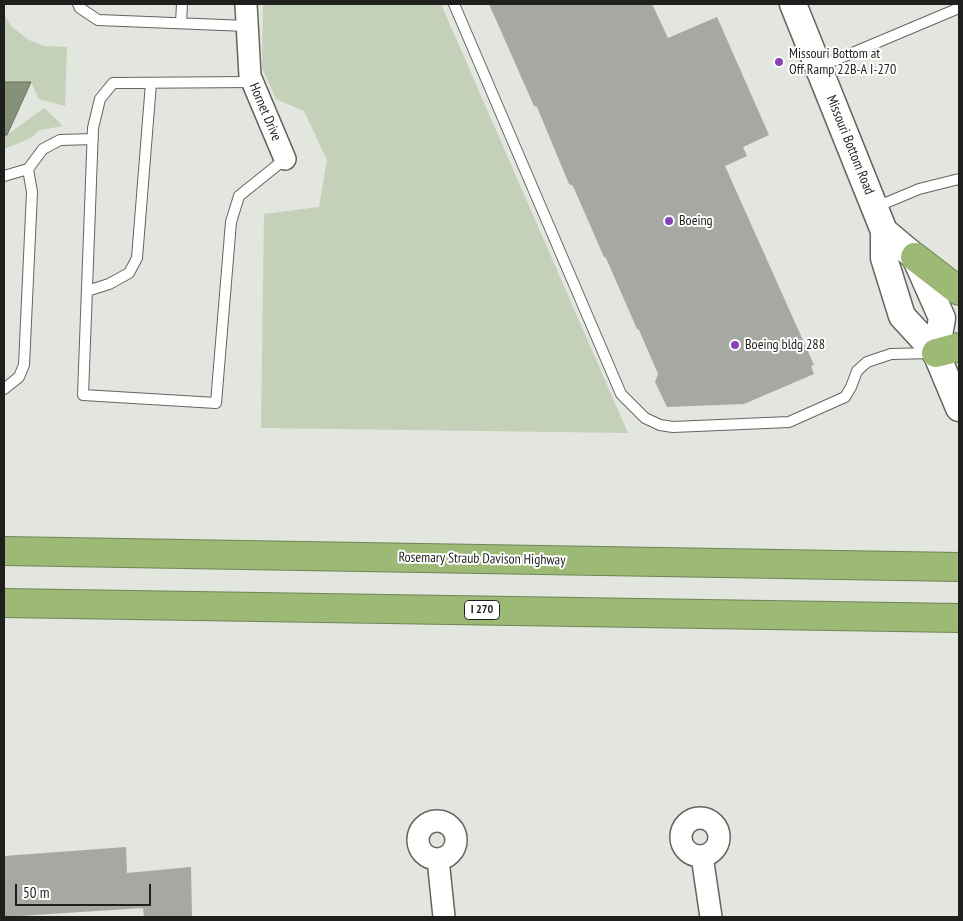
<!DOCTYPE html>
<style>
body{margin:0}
#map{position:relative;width:963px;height:921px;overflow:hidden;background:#e2e6de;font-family:"PT Sans Narrow",sans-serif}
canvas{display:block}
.frame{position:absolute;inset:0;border:5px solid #1f201e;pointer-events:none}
.scale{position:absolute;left:15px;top:884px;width:136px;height:22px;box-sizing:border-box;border:2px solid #1f201e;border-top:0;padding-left:6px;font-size:15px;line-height:18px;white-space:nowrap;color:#1f201e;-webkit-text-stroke:4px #fff;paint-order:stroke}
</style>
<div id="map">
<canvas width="963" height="921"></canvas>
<div class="frame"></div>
<div class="scale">50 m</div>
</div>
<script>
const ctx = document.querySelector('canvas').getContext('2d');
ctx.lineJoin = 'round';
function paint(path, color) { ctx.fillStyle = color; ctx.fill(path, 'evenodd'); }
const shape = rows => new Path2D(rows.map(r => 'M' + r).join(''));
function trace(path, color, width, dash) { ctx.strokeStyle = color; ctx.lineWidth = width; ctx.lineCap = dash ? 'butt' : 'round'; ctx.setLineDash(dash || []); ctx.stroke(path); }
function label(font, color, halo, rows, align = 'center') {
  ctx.font = font + ' "PT Sans Narrow",sans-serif'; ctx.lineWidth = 4; ctx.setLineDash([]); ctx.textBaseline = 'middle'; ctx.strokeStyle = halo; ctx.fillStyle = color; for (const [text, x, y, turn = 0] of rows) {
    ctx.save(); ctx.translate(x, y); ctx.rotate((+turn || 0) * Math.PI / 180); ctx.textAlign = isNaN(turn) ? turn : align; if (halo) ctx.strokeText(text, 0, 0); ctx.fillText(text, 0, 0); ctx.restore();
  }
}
paint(shape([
 [263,4,441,4,628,433,261,428,264,214,319,207,327,160,304,111,276,99,262,68],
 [4,14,12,27,29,40,44,46,67,47,65,106,39,99,31,82,4,82],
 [44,108,63,126,40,130,31,138,4,149,4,135,7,135]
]), '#c5d0b9');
const water = shape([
 [4,82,31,82,7,135,4,135,4,82]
]);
paint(water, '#869278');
trace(water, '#67705d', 1);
paint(shape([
 [489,4,652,4,668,38,717,17,769,135,743,147,747,156,725,166,814,365,811,366,814,374,744,404,667,407,655,382,658,374,639,330,637,329,606,258,604,257,573,186,569,184,537,107,534,106],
 [126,847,127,873,191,867,192,917,144,917,143,908,4,917,4,856]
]), '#a6a9a2');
const service = shape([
 [78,4,80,8,98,20,247,26],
 [454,4,621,394,645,418,660,425,673,427,789,422,845,397,851,387,857,371,867,362,891,354,932,353],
 [181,23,182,4],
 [819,67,959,8],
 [253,82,113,83,100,99,93,128,83,395,216,403,231,222,239,196,285,159],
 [4,176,28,169,43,149,60,140,93,139],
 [876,207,919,189,959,179],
 [87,291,109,284,129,273,137,258,151,83],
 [4,389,19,377,24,365,32,192,28,169]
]);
const minor = shape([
 [246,4,250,76,285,159],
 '681 837a19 19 0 1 1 38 0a19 19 0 1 1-38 0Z',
 '418 840a19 19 0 1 1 38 0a19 19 0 1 1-38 0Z',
 [702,856,711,917],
 [438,859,444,917]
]);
const tertiary = shape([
 [793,4,884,231,884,258,902,316,936,353,959,408],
 [884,231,915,257,942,318,936,353]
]);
const motorway = shape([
 [915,257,959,291],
 [936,353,959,347],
 [4,551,959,567],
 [4,603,959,618]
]);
trace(service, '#636660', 12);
trace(minor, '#636660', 24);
trace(tertiary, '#636660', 29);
trace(motorway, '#708457', 30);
trace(service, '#fff', 10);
trace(minor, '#fff', 21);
trace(tertiary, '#fff', 26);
trace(motorway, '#9cba75', 28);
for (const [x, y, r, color] of [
 [779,62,5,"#8543b7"],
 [669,221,5,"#8543b7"],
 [735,345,5,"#8543b7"]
]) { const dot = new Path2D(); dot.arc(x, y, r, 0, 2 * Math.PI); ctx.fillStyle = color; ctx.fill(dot); trace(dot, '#fff', 2); }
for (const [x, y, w] of [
 [482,610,35]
]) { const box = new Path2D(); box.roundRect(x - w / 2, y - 9.5, w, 19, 4); ctx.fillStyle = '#fff'; ctx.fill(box); trace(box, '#1f201e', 1); }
label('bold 12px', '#1f201e', null, [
 ["I 270",482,610]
]);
label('14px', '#1f201e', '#fff', [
 ["Missouri Bottom at",789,54],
 ["Off Ramp 22B-A I-270",789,70],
 ["Boeing",679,221],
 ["Boeing bldg 288",745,345]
], 'left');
label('14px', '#1f201e', '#fff', [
 ["Hornet Drive",265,112,67],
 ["Missouri Bottom Road",850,145,68],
 ["Rosemary Straub Davison Highway",482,559,1]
]);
</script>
